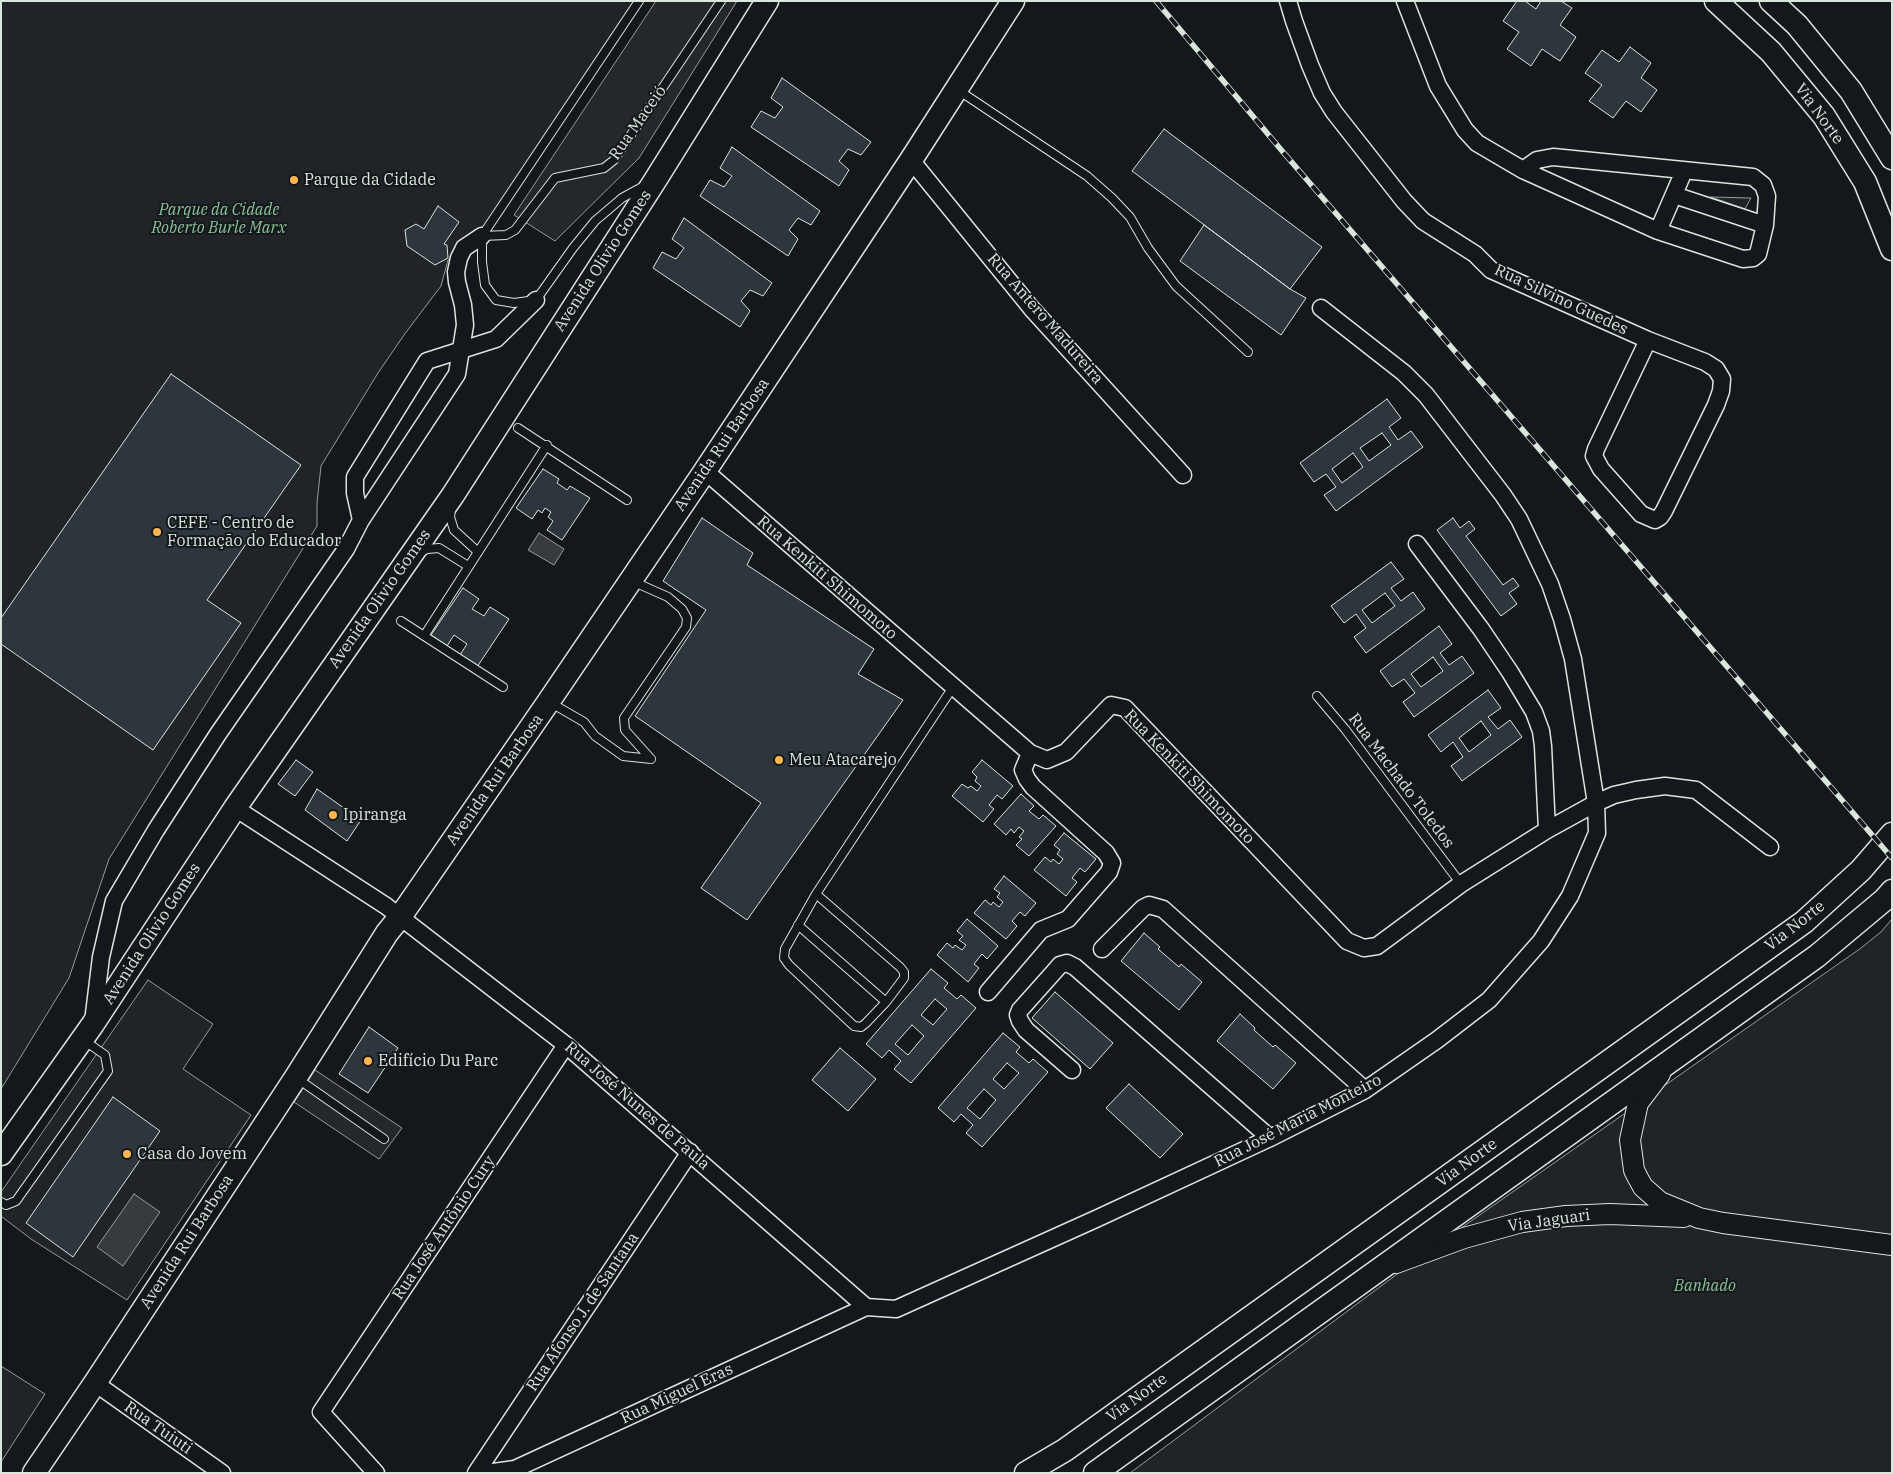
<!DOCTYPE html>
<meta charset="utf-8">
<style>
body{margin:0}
#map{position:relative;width:1893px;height:1474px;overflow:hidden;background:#14181c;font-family:"IBM Plex Serif",serif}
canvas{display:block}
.frame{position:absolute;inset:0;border:2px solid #d8e6dc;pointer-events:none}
</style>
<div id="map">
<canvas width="1893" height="1474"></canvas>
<div class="frame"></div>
</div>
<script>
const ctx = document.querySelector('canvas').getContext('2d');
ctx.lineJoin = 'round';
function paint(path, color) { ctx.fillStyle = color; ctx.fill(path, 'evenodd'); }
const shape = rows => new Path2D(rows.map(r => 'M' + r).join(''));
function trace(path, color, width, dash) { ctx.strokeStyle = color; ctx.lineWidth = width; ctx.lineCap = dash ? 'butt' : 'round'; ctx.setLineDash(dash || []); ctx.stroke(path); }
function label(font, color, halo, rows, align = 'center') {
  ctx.font = font + ' "IBM Plex Serif",serif'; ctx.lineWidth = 4; ctx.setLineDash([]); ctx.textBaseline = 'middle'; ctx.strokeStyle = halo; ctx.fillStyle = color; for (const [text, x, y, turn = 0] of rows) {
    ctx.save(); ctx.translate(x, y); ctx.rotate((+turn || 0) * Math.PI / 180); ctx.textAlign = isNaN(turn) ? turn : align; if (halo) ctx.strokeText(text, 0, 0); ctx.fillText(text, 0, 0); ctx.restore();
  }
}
const green = shape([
 [1,1,636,1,482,234,464,243,448,260,441,286,404,335,378,373,321,466,317,503,317,526,109,859,69,978,1,1089,1,1],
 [1711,197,1751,198,1745,209,1711,197],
 [1892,919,1892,1473,1130,1473,1424,1254,1861,948,1881,932,1892,919],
 [148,980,213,1024,183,1069,251,1115,127,1300,31,1239,1,1216,1,1192,148,980],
 [1,1366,45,1394,1,1462,1,1366]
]);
paint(green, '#202428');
trace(green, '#939e99', 1);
const parking = shape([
 [656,1,737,1,639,158,555,241,514,215,656,1],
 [315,1070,402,1128,379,1159,294,1102,315,1070]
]);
paint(parking, '#24282b');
trace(parking, '#939e99', 1);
const water = shape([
 [539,533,564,549,554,565,528,550,539,533],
 [134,1194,160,1212,123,1266,97,1247,134,1194]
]);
paint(water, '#363b3e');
trace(water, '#939e99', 1);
const building = shape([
 [1517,1,1525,1,1536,9,1541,1,1561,1,1572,8,1560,25,1576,37,1560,61,1542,49,1531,66,1507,49,1519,32,1503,21,1517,1],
 [1630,47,1651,63,1641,78,1657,90,1641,112,1626,101,1613,118,1589,101,1602,85,1585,73,1602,50,1619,62,1630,47],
 [782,78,871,142,861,155,848,149,839,161,849,170,839,186,751,127,761,111,775,118,783,107,771,98,782,78],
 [1164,129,1322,247,1290,289,1132,171,1164,129],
 [732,147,820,211,811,225,798,218,789,230,798,239,788,256,700,196,710,180,724,187,732,176,720,168,732,147],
 [438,206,459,222,444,244,447,245,448,258,435,265,407,246,405,230,416,224,424,229,438,206],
 [684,218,772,283,763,296,750,290,741,301,750,311,740,327,653,268,662,252,676,259,684,248,672,239,684,218],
 [1204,225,1290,289,1306,298,1281,335,1180,261,1204,225],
 [171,374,301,465,207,600,241,623,153,750,1,644,1,618,171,374],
 [1387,399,1401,418,1389,427,1398,440,1411,431,1423,447,1336,511,1324,495,1336,487,1326,474,1314,482,1300,463,1387,399],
 [1382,433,1391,445,1369,461,1360,448,1382,433],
 [1353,453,1363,467,1342,483,1332,469,1353,453],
 [543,469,559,479,557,483,567,490,570,486,590,498,562,540,547,530,553,521,548,517,551,512,545,508,542,513,538,510,532,519,516,508,543,469],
 [702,518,753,553,747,565,874,649,858,674,903,700,747,920,701,888,761,803,635,716,706,610,663,581,702,518],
 [1453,518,1460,528,1469,521,1475,529,1466,536,1503,585,1513,578,1519,586,1509,593,1517,604,1501,616,1437,530,1453,518],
 [1391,562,1404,579,1391,588,1401,601,1413,592,1425,609,1366,653,1354,637,1366,628,1356,614,1344,623,1331,606,1391,562],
 [1385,593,1395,606,1372,623,1362,610,1385,593],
 [463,588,479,599,472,609,484,616,490,607,509,619,477,667,460,655,467,644,454,635,447,646,431,635,463,588],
 [1439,626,1452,644,1440,653,1449,665,1462,656,1474,673,1414,717,1403,702,1415,693,1404,679,1392,687,1380,671,1439,626],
 [1433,657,1443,671,1421,687,1411,674,1433,657],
 [1488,690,1501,708,1488,717,1498,729,1510,720,1522,737,1462,781,1451,766,1463,757,1453,742,1441,752,1428,735,1488,690],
 [1481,721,1491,735,1469,752,1459,738,1481,721],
 [296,760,313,772,295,796,278,784,296,760],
 [982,760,1013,786,1002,799,997,795,989,805,994,809,983,822,952,796,962,784,968,788,971,786,977,791,981,786,975,781,977,777,972,772,982,760],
 [317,789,361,820,347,841,305,810,317,789],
 [1021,794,1034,806,1029,811,1039,819,1043,815,1056,826,1029,856,1016,845,1022,839,1019,837,1024,831,1019,827,1014,833,1011,829,1006,835,994,824,1021,794],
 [1064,833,1096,859,1085,872,1080,868,1072,878,1077,882,1066,896,1034,870,1045,857,1051,862,1053,859,1059,864,1063,859,1057,854,1060,850,1054,845,1064,833],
 [1004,876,1036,903,1025,916,1020,912,1012,921,1017,926,1006,939,974,913,985,900,991,905,993,902,999,907,1003,902,997,897,1000,893,994,889,1004,876],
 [967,919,998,946,987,959,982,954,974,964,979,968,968,982,937,955,947,943,953,948,955,945,962,950,966,945,959,940,963,936,957,931,967,919],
 [1144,933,1160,947,1158,949,1179,967,1181,964,1202,982,1179,1010,1121,961,1144,933],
 [931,969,948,983,944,988,957,999,961,995,976,1008,911,1083,894,1069,901,1061,889,1050,882,1058,866,1044,931,969],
 [935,999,947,1009,933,1025,921,1015,935,999],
 [912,1025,924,1036,908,1055,895,1044,912,1025],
 [1055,992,1113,1043,1090,1069,1032,1018,1055,992],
 [1240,1014,1255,1028,1254,1030,1273,1047,1275,1045,1296,1063,1273,1089,1217,1041,1240,1014],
 [369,1027,398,1048,368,1093,339,1074,369,1027],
 [1003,1033,1020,1047,1016,1052,1029,1063,1033,1059,1048,1072,982,1147,966,1133,973,1125,961,1114,954,1122,938,1108,1003,1033],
 [1007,1063,1019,1073,1004,1089,993,1079,1007,1063],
 [984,1089,996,1100,980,1119,967,1108,984,1089],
 [840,1048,876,1079,848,1111,812,1080,840,1048],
 [1129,1084,1183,1134,1160,1158,1106,1108,1129,1084],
 [113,1097,160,1131,73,1257,26,1223,113,1097]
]);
paint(building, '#2c363c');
trace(building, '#d8e6dc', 1);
const service = shape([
 [639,1,482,236,482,262,485,285,496,300,514,303,536,300,573,248,595,221,622,198,644,186],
 [958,90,1087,176,1112,198,1130,217,1148,248,1176,286,1248,352],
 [482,236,506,235,515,230,555,178,604,168,614,160,721,1],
 [518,428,627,500],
 [451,509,450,517,454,530,478,552],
 [421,552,427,549,439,548,468,566],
 [632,581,668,597,682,609,687,618,686,627,624,718,625,730,651,759],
 [401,621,503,687],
 [424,636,547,445],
 [1317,696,1345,729,1461,884],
 [551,703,584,722,595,736,623,756,651,759],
 [816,894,900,967,904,972,904,978,886,1002,866,1023,861,1027,854,1026,789,965,784,958,785,949,816,894,953,687],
 [798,925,886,1002],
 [298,1079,384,1139],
 [1,1202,6,1205,16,1201,108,1071,105,1055,85,1041]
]);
const minor = shape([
 [1288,1,1294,21,1310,65,1322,93,1334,112,1404,201,1423,221,1475,254,1491,270,1648,340,1705,362,1716,369,1722,379,1721,391,1716,405,1664,511,1660,517,1655,520,1641,514,1601,469,1594,456,1596,449,1648,340],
 [1405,1,1438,86,1465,130,1477,143,1523,170,1537,160,1553,157,1753,177,1763,185,1767,196,1765,225,1758,254,1753,258,1743,259,1658,231,1523,170],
 [911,160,1032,309,1183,475],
 [1674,195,1765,225],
 [1658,231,1684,171],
 [705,471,1030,753,1047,760,1066,752,1111,705,1125,708,1347,941,1364,948,1377,946,1461,884,1547,830,1596,803,1614,795,1636,790,1665,786,1696,790,1770,847],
 [361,520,457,374,465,325,463,305,457,282,456,272,459,258,464,248,482,236],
 [1417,544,1481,629,1510,672,1534,712,1541,731,1543,746,1547,830],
 [235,808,386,906,566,1045,866,1307],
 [1102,949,1143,908,1149,905,1163,909,1365,1090],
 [988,992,1041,930,1068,919,1109,872,1112,863,1106,853,1033,787,1027,779,1023,770,1030,753],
 [93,1022,101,957,114,901,156,830,218,734,346,549,361,520,355,493,355,477,427,361,496,339,536,300],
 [1072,1070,1026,1030,1020,1021,1018,1015,1020,1010,1053,973,1060,965,1067,963,1075,967,1270,1138],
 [866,1307,896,1309,1098,1218,1270,1138,1365,1090,1437,1040,1489,1000,1541,941,1570,896,1597,833,1596,803,1573,659,1562,619,1550,584,1519,519,1503,495,1426,395,1404,373,1321,308],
 [95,1383,222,1473],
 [376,1473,321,1412,566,1045],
 [476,1473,690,1152],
 [486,1473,515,1469,866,1307]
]);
const tertiary = shape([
 [1660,1074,1638,1103,1630,1140,1634,1170,1638,1178,1643,1187,1660,1202,1699,1218,1723,1223,1892,1245],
 [1396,1263,1464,1238,1522,1222,1566,1216,1610,1214,1684,1217]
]);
const secondary = shape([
 [1716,1,1771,52,1824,116,1865,182,1892,249],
 [1771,1,1797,25,1851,91,1892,158],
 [1,1154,93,1024,235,808,453,495,656,179,767,1],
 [34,1473,95,1383,296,1077,387,933,400,917,549,701,705,471,911,160,1013,1],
 [1026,1473,1065,1450,1804,922,1861,870,1892,834],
 [1095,1473,1817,956,1884,900,1892,891]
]);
trace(service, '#d8e6dc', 10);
trace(minor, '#d8e6dc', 19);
trace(tertiary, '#d8e6dc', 22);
trace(secondary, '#d8e6dc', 25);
trace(service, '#14181c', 8);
trace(minor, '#14181c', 16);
trace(tertiary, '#14181c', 20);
trace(secondary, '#14181c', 22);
const rail = shape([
 [1156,1,1283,152,1892,858]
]);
trace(rail, '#d8e6dc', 5.5);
trace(rail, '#14181c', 4, [11]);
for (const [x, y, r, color] of [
 [294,180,5,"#ffb74d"],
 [157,532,5,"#ffb74d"],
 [779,760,5,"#ffb74d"],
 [333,815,5,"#ffb74d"],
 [368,1061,5,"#ffb74d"],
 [127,1154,5,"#ffb74d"]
]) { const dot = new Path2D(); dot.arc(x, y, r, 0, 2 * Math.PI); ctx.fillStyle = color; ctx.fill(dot); trace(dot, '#14181c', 2); }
label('16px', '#d8e6dc', '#14181c', [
 ["Via Norte",1819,114,54],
 ["Rua Maceió",638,123,-55],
 ["Avenida Olivio Gomes",603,261,-57],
 ["Rua Silvino Guedes",1561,300,25],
 ["Rua Antero Madureira",1045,319,49],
 ["Avenida Rui Barbosa",722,445,-56],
 ["Rua Kenkiti Shimomoto",827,578,41],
 ["Avenida Olivio Gomes",380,599,-55],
 ["Rua Kenkiti Shimomoto",1189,777,46],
 ["Avenida Rui Barbosa",495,780,-55],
 ["Rua Machado Toledos",1401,781,53],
 ["Via Norte",1795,926,-38],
 ["Avenida Olivio Gomes",152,934,-57],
 ["Rua José Nunes de Paula",637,1106,41],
 ["Rua José Maria Monteiro",1298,1121,-27],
 ["Via Norte",1467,1163,-36],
 ["Via Jaguari",1549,1221,-8],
 ["Rua José Antônio Cury",444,1228,-56],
 ["Avenida Rui Barbosa",187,1242,-57],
 ["Rua Afonso J. de Santana",583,1312,-56],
 ["Rua Miguel Eras",677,1394,-25],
 ["Via Norte",1137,1398,-36],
 ["Rua Tuiuti",158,1428,35]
]);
label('16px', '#d8e6dc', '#14181c', [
 ["Parque da Cidade",304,180],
 ["CEFE - Centro de",167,523],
 ["Formação do Educador",167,541],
 ["Meu Atacarejo",789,760],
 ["Ipiranga",343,815],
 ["Edifício Du Parc",378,1061],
 ["Casa do Jovem",137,1154]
], 'left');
label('italic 16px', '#8ac095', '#14181c', [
 ["Parque da Cidade",219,210],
 ["Roberto Burle Marx",219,228],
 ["Banhado",1705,1286]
]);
</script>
